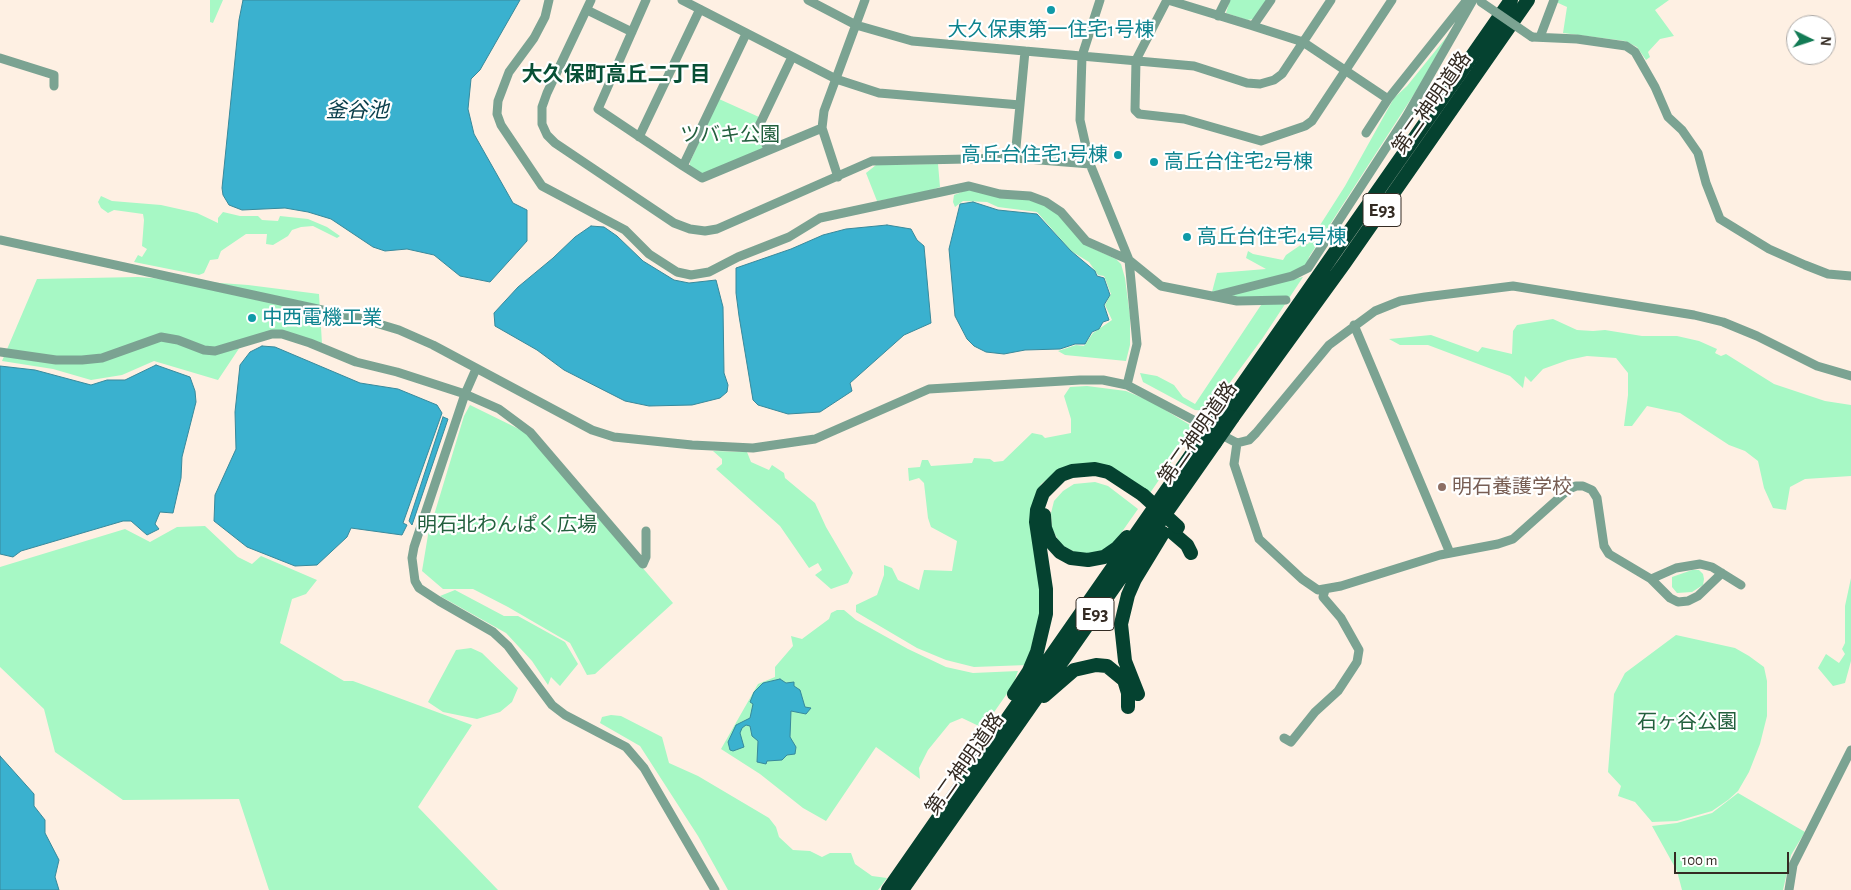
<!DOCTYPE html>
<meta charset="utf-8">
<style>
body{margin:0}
#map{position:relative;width:1851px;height:890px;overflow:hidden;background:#fef0e3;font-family:"Alegreya Sans",sans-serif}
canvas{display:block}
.north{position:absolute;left:1786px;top:15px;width:50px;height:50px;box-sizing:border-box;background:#fff;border:1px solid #aeaaa7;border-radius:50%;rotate:94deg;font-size:14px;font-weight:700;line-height:20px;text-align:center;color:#342b23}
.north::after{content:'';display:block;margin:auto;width:18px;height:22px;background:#137b55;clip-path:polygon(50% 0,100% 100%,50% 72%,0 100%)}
.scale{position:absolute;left:1674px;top:852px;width:115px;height:22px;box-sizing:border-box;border:2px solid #342b23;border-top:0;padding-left:6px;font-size:15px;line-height:18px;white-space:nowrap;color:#342b23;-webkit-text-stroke:4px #fff;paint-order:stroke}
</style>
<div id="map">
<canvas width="1851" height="890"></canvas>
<div class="north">N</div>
<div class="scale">100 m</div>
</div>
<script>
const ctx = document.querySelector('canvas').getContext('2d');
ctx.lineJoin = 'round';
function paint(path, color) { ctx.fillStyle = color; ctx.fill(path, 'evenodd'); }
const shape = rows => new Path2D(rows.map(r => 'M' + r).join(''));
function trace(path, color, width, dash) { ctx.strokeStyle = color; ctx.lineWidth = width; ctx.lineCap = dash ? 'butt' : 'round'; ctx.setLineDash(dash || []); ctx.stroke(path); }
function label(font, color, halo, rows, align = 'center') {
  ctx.font = font + ' "Alegreya Sans","Noto Sans JP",sans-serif'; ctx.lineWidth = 4.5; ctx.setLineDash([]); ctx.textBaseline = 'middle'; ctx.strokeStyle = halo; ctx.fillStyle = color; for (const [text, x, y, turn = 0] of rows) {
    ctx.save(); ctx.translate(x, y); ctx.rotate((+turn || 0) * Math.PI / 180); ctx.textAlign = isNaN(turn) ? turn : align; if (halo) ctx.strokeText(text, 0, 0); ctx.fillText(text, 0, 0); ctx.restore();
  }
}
paint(shape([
 [210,0,223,0,213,23,210,22],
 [1230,0,1267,0,1254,19,1247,20,1226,13],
 [1556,0,1669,0,1655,10,1674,36,1660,39,1648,52,1650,57,1646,60,1637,47,1625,41,1563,33,1567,7,1556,2],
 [1453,29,1429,71,1309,257,1307,264,1293,273,1212,292,1217,273,1266,269,1246,258,1248,251,1253,254,1283,260,1286,255,1302,244,1308,244,1345,186,1394,98,1407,86],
 [719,99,759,117,755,130,763,145,762,149,703,174,690,168,690,162],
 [938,164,940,187,919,194,877,201,866,173,876,165],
 [967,190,1023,198,1051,207,1092,248,1116,259,1121,264,1125,278,1130,316,1130,345,1126,361,1065,355,1058,351,1076,345,1084,346,1093,333,1112,320,1105,305,1111,294,1104,276,1098,275,1089,262,1071,251,1037,212,998,207,987,202,963,201,955,207,953,202,954,195],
 [101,196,112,201,161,205,197,213,218,223,218,218,223,212,240,216,258,216,262,220,278,221,280,216,308,219,327,227,340,236,337,238,313,226,301,227,292,230,288,236,273,245,266,244,267,234,246,234,221,251,218,259,210,260,204,273,199,275,134,262,138,255,142,257,147,249,142,246,144,220,143,214,114,210,108,213,101,208,98,202],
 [138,277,248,285,319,294,322,344,271,334,240,347,218,380,154,361,122,375,91,380,53,369,2,361,37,279],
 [1303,277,1262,339,1209,411,1195,410,1143,382,1140,373,1157,376,1174,385,1183,397,1195,404,1263,302,1224,296],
 [1553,319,1577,330,1593,331,1605,330,1642,336,1677,336,1699,341,1717,349,1715,353,1721,356,1726,354,1774,384,1825,401,1851,405,1851,476,1805,479,1790,487,1786,510,1773,508,1764,488,1758,461,1745,451,1729,445,1680,413,1647,406,1632,426,1624,426,1628,395,1628,373,1616,358,1587,356,1568,360,1543,369,1531,382,1525,376,1523,388,1510,376,1428,345,1400,345,1389,339,1431,335,1478,352,1482,347,1512,354,1513,331,1517,325],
 [1087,386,1126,391,1152,402,1195,428,1150,493,1119,472,1053,475,1041,484,1033,504,1041,585,1039,616,1027,665,974,667,946,660,917,648,856,612,856,605,877,595,884,575,884,565,892,568,898,580,919,590,924,570,952,571,957,541,931,527,928,518,924,483,919,478,909,481,908,468,920,467,922,460,928,460,931,466,972,463,974,458,990,459,994,462,1003,461,1032,433,1042,435,1045,438,1071,433,1071,419,1064,396,1070,387],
 [470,405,525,432,673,603,595,674,587,675,570,643,508,607,473,589,443,589,422,571,428,535,464,416],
 [713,451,747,452,751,462,769,470,772,465,784,473,785,478,815,503,826,527,853,573,848,583,831,589,815,575,822,570,818,563,809,568,780,526,716,469,722,464,722,459],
 [1095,482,1108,486,1138,509,1114,543,1096,554,1079,554,1061,545,1052,529,1051,513,1054,501,1063,491,1074,484],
 [205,526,238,557,252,564,261,556,317,580,306,594,292,599,280,643,344,681,353,681,472,725,418,807,498,890,269,890,239,799,123,800,55,752,44,709,0,667,0,567,125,529,150,542,177,527],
 [1692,570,1699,570,1703,574,1704,579,1703,585,1692,592,1677,593,1672,587,1672,577],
 [1851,578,1851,661,1845,683,1833,686,1818,668,1826,654,1839,663,1845,654,1842,649,1845,643,1845,606],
 [455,590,504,616,518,616,565,642,578,664,560,686,551,677,548,685,532,661,506,633,440,596],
 [837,610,844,610,856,620,908,649,946,667,973,673,1018,671,1013,685,983,728,962,718,950,723,928,750,919,768,920,779,876,747,826,821,803,808,760,774,721,749,758,684,775,677,775,667,793,646,791,636,802,639,829,619,831,613],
 [1676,635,1735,648,1749,656,1764,667,1767,681,1767,716,1760,744,1749,772,1738,791,1728,800,1712,811,1677,821,1652,822,1635,802,1618,796,1621,786,1608,772,1614,694,1625,673],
 [471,648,482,653,518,688,512,702,500,712,477,719,443,712,428,702,456,650],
 [611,715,621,716,662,737,669,763,698,776,769,818,776,827,779,837,793,850,810,851,822,857,830,853,851,853,855,864,872,876,887,878,878,890,728,890,698,836,640,746,600,723,602,717],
 [1738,793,1805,832,1791,855,1783,890,1682,890,1677,871,1652,826,1677,823,1712,813]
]), '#a7f8c5');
const water = shape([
 [243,0,520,0,480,70,471,79,468,109,474,134,513,203,527,210,527,241,490,282,460,276,434,255,407,249,385,251,373,247,331,219,308,212,285,208,242,210,229,205,223,195,222,188,239,20,243,0],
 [973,202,998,210,1037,214,1071,251,1095,271,1097,276,1104,278,1110,295,1104,305,1109,320,1103,322,1099,329,1092,332,1085,344,1075,344,1060,349,1025,350,1004,354,986,352,974,346,967,339,955,316,949,249,960,204,973,202],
 [887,225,911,229,917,240,924,246,931,323,904,335,850,383,852,391,820,412,788,414,758,405,753,400,739,316,736,293,736,268,791,249,823,235,846,229,887,225],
 [591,226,604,227,617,236,643,261,674,280,689,283,716,280,723,307,724,373,728,385,727,392,720,398,692,405,649,406,625,401,564,370,537,350,495,326,494,313,518,287,553,258,575,237,591,226],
 [262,346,275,347,360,383,398,389,437,405,442,413,403,523,407,525,402,535,351,528,347,537,317,565,295,566,247,547,214,521,215,495,236,449,235,412,240,365,250,352,262,346],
 [156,365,190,377,195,391,196,402,182,457,181,478,173,513,160,512,155,524,159,529,147,535,131,521,123,521,21,551,13,557,0,554,0,366,35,370,91,385,107,380,125,380,156,365],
 [443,417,448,419,412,525,409,521,443,417],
 [780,679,786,683,794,682,794,686,800,690,805,707,811,708,806,714,791,711,790,737,796,747,795,754,787,755,782,760,767,761,766,764,757,762,758,741,752,736,750,726,746,725,742,728,740,733,744,747,733,751,730,750,728,742,736,725,750,718,753,704,750,702,754,692,763,683,780,679],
 [0,756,34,794,34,806,45,820,45,833,59,860,55,877,59,890,0,890,0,756]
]);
paint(water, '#3ab1cf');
trace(water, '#38899b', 1);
trace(shape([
 [549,0,545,17,534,38,509,72,498,101,497,114,501,125,542,186,625,230,649,254,677,272,691,275,709,272,738,257,789,237,820,218,969,186,1000,194,1030,196,1046,202,1061,212,1086,241,1129,260,1161,286,1237,301,1286,300],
 [591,0,547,93,542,107,542,124,547,135,555,143,674,223,690,229,705,231,717,229,872,161,1015,158,1090,164],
 [646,0,598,109,683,166,746,34],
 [682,0,836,79,879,93,1020,105],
 [808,0,856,25,912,41,1194,66,1247,83,1260,84,1274,80,1282,74,1331,0],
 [1100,0,1082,56,1080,120,1090,164,1129,260,1137,344,1127,385],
 [1167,0,1136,60,1135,110,1139,114,1184,119,1261,141,1305,126,1312,121,1392,0],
 [1168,0,1253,26,1271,0],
 [587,10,632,32],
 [1218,16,1226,0],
 [1253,26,1303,42,1388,99],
 [1532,37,1577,39,1626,46,1635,52,1655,87,1668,117,1682,130,1698,153,1706,183,1720,219,1769,249,1805,265,1828,274,1851,276],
 [1540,37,1554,0],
 [0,58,54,75,54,86],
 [1366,133,1388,99,1467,0],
 [639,137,700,9],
 [768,150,759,126,792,57],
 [1015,158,1025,51],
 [683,166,702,178,822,128],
 [838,177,822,128,824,111,865,0],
 [0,240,359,318,399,330,433,345,592,430,614,437,692,445,753,448,815,439,929,389,1080,380,1103,380,1127,385,1237,443,1249,440,1256,433,1329,345,1375,311,1400,301,1425,297,1513,286,1694,315,1723,322,1757,336,1817,366,1851,376],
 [1213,296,1292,276,1308,268,1406,117,1473,0],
 [1354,325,1450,553],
 [0,352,56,360,82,360,102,358,161,337,178,340,204,350,215,351,272,334,282,334,310,343,356,362,397,372,465,394,499,409,530,432,643,564,646,557,646,531],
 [476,369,465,394,414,547,412,558,415,581,419,588,439,601,493,632,508,646,552,705,565,715,626,747,644,768,715,890],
 [1237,443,1234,464,1259,539,1302,579,1318,590,1341,586,1440,555,1498,544,1513,539,1569,489,1576,486,1583,486,1592,490,1597,498,1604,546,1609,554,1651,579,1670,598,1678,602,1688,601,1698,596,1722,573],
 [1651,579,1676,568,1700,564,1712,567,1741,585],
 [1284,738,1291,742,1315,712,1338,691,1357,662,1359,650,1341,618,1323,597,1325,590],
 [1789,890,1793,865,1851,750]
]), '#7ba392', 9);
trace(shape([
 [1224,411,1511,0],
 [1233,417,1344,264,1528,0],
 [1044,515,1045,528,1050,541,1060,552,1071,558,1088,560,1104,557,1117,548,1127,537],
 [1173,533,1187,545,1191,553],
 [1014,694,1029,671,1037,652,1046,614,1046,589,1036,522,1037,510,1043,493,1061,475,1072,471,1095,469,1108,472,1143,495],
 [1138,694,1125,661,1121,624,1128,595,1135,579,1163,533],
 [1044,696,1074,670,1096,665,1107,666,1124,680,1128,693,1128,707],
 [888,890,1205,435],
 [902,890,1215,443]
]), '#054230', 14);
trace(shape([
 [1481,2,1532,37]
]), '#7ba392', 9);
trace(shape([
 [1205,435,1224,411],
 [1215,443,1233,417],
 [1143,495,1178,527]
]), '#054230', 14);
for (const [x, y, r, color] of [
 [1051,10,5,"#0f9aa8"],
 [1118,155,5,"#0f9aa8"],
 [1154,162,5,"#0f9aa8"],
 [1187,237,5,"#0f9aa8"],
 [252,318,5,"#0f9aa8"],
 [1442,487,5,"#8d6e63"]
]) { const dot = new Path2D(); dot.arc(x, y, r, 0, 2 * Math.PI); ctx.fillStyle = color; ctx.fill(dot); trace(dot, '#fff', 2); }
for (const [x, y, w] of [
 [1382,210,38],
 [1095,614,38]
]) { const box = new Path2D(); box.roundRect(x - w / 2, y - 16.5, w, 33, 4); ctx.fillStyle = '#fff'; ctx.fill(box); trace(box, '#342b23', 1); }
label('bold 19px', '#342b23', null, [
 ["E93",1382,210],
 ["E93",1095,614]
]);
label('20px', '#0d838f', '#fff', [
 ["大久保東第一住宅1号棟",1051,30,"center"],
 ["高丘台住宅1号棟",1108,155,"right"],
 ["高丘台住宅2号棟",1164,162],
 ["高丘台住宅4号棟",1197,237],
 ["中西電機工業",262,318]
], 'left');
label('20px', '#342b23', '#fff', [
 ["第二神明道路",1432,103,-55],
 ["第二神明道路",1198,433,-55],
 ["第二神明道路",965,764,-55]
]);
label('20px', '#23603e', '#fff', [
 ["ツバキ公園",730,135],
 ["明石北わんぱく広場",507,525],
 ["石ヶ谷公園",1687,722]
]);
label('20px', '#785e54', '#fff', [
 ["明石養護学校",1452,487]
], 'left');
label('bold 21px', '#085036', '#fff', [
 ["大久保町高丘二丁目",616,75]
]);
label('italic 21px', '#0c404d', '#fff', [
 ["釜谷池",357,111]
]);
</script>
